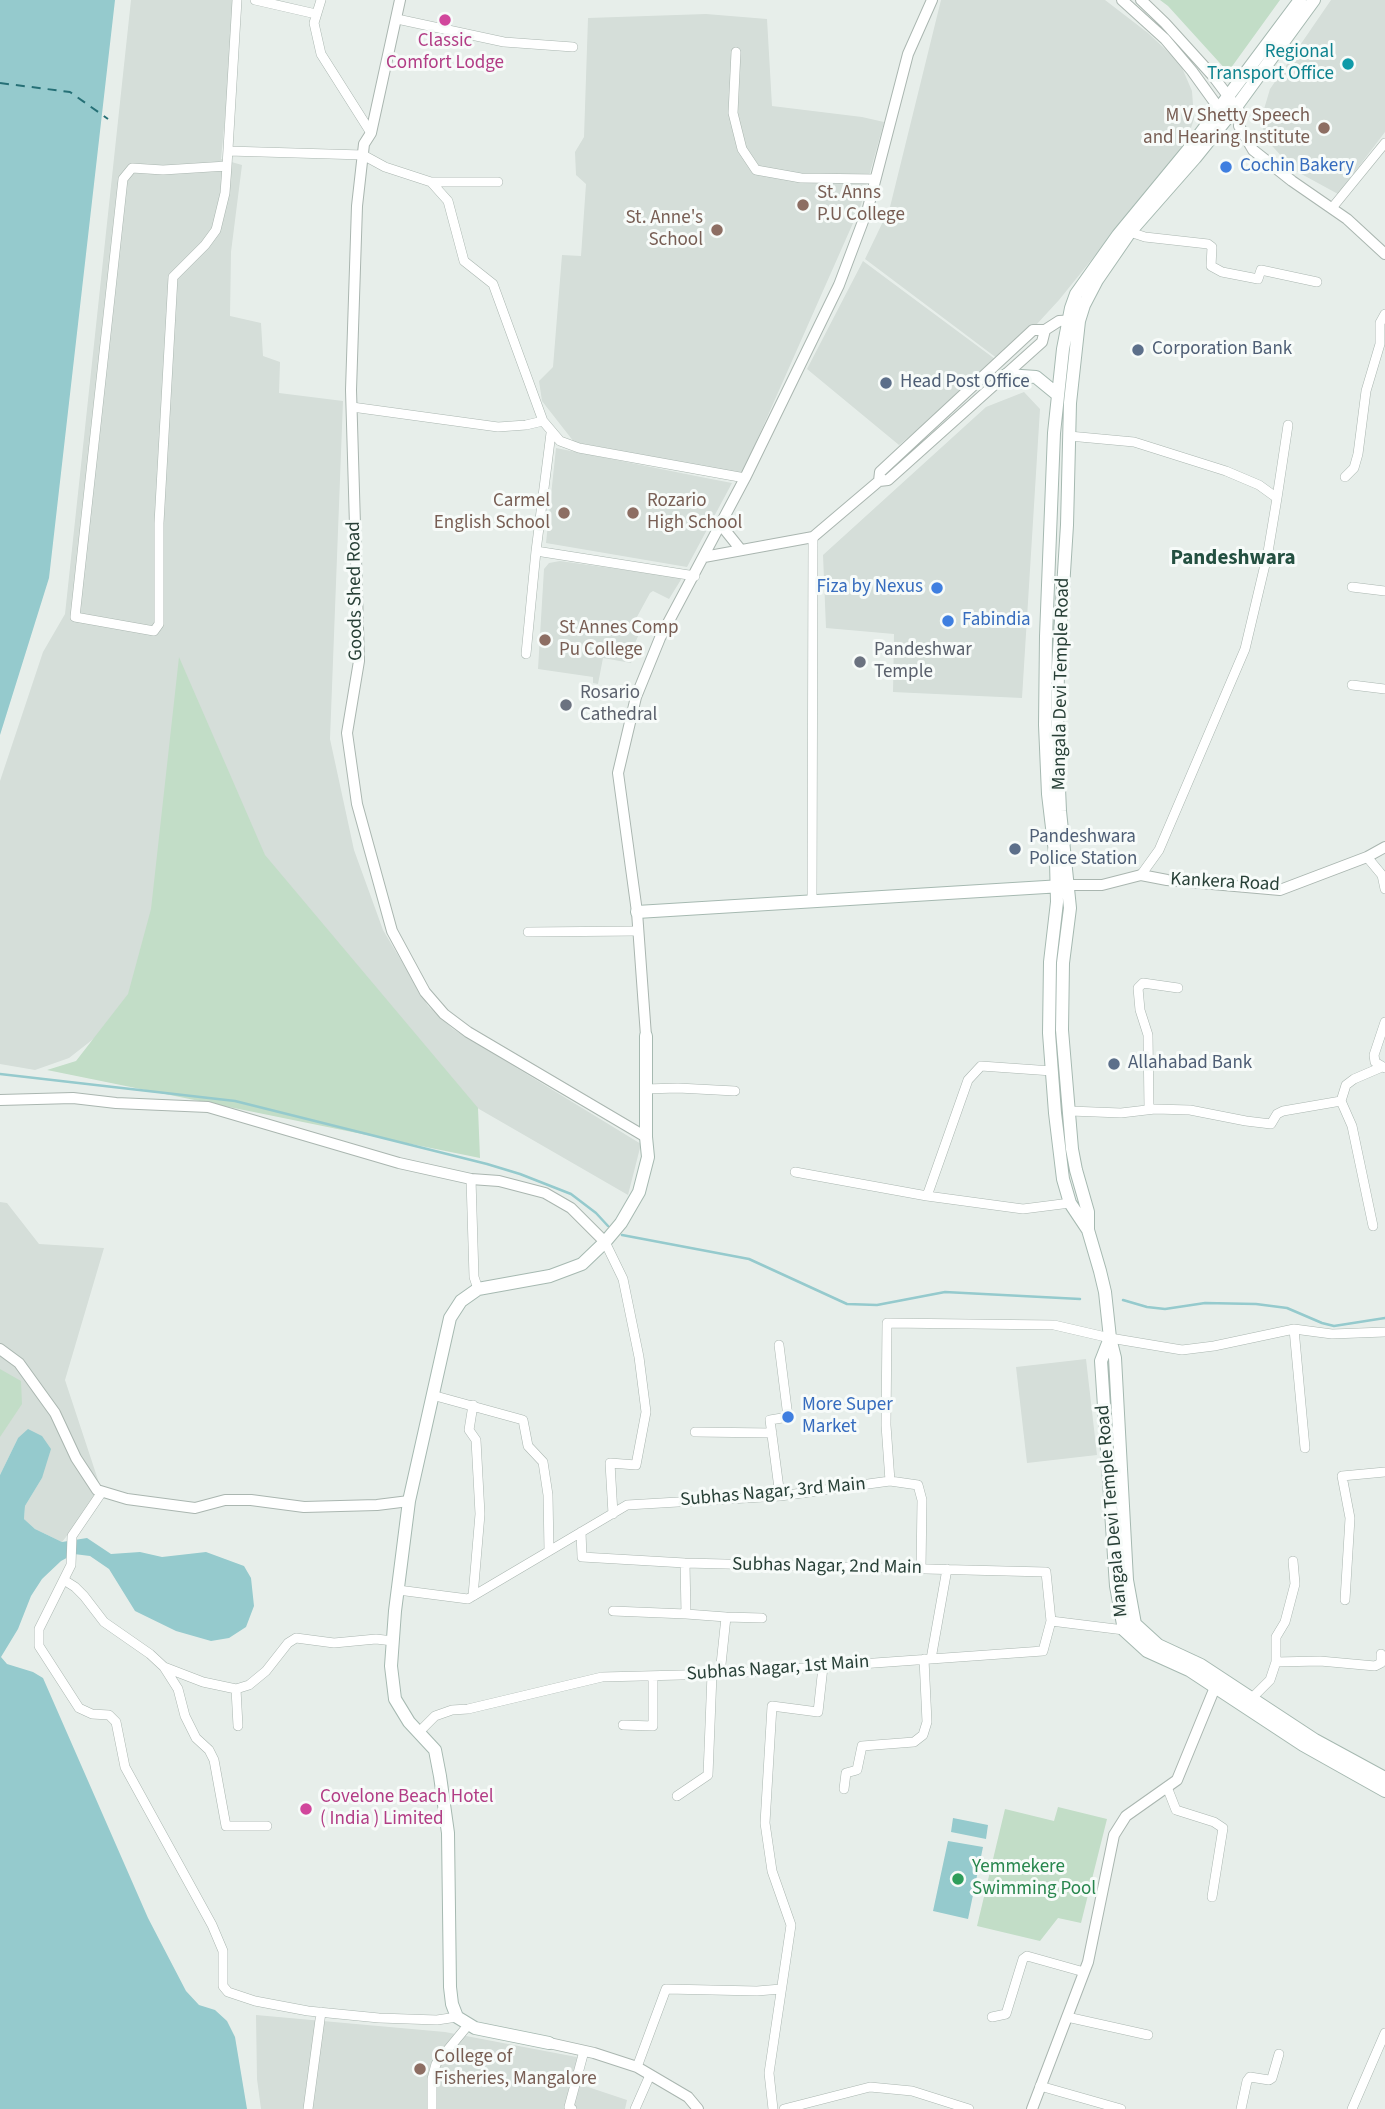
<!DOCTYPE html>
<style>
body{margin:0}
canvas{display:block;background:#e7eeea}
</style>
<canvas width="1385" height="2109"></canvas>
<script>
const ctx = document.querySelector('canvas').getContext('2d');
ctx.lineJoin = 'round';
function paint(path, color) { ctx.fillStyle = color; ctx.fill(path, 'evenodd'); }
const shape = rows => new Path2D(rows.map(r => 'M' + r).join(''));
function trace(path, color, width, dash) { ctx.strokeStyle = color; ctx.lineWidth = width; ctx.lineCap = dash ? 'butt' : 'round'; ctx.setLineDash(dash || []); ctx.stroke(path); }
function label(font, color, halo, rows, align = 'center') {
  ctx.font = font + ' "Source Sans 3",sans-serif'; ctx.lineWidth = 6; ctx.setLineDash([]); ctx.textBaseline = 'middle'; ctx.strokeStyle = halo; ctx.fillStyle = color; for (const [text, x, y, turn = 0] of rows) {
    ctx.save(); ctx.translate(x, y); ctx.rotate((+turn || 0) * Math.PI / 180); ctx.textAlign = isNaN(turn) ? turn : align; if (halo) ctx.strokeText(text, 0, 0); ctx.fillText(text, 0, 0); ctx.restore();
  }
}
paint(shape([
 [131,0,236,0,221,159,242,165,231,252,230,316,261,323,263,356,280,362,279,393,343,401,330,739,354,850,383,930,428,1006,453,1029,641,1144,628,1195,434,1083,146,978,119,1019,69,1058,35,1070,0,1064,0,781,43,652,65,614],
 [941,0,1105,0,1148,33,1180,63,1192,91,1194,119,1186,143,1059,300,1002,362,865,259,890,207],
 [1331,0,1385,0,1385,132,1338,194,1294,170,1264,137,1262,116,1270,89],
 [706,14,767,19,772,106,862,117,884,122,861,205,742,474,574,442,542,401,539,381,553,367,562,255,581,256,586,184,576,175,575,152,584,137,588,18],
 [863,261,999,362,899,445,807,369],
 [1024,392,1040,409,1022,698,893,692,894,634,826,628,823,555,986,407],
 [556,448,711,479,732,483,687,567,546,543],
 [560,561,682,578,669,599,653,591,650,593,632,626,640,632,635,643,639,646,631,663,603,658,598,684,593,683,593,677,538,669,544,569,549,563],
 [0,1202,7,1203,39,1244,104,1248,65,1380,102,1492,62,1542,35,1529,24,1519,25,1506,42,1478,18,1438,0,1475],
 [1086,1359,1097,1455,1027,1463,1016,1367],
 [256,2015,445,2032,587,2059,579,2084,627,2100,625,2109,261,2109,257,2079]
]), '#d5ded9');
paint(shape([
 [1160,0,1280,0,1228,72,1168,6],
 [179,657,265,855,478,1108,480,1158,47,1070,76,1061,128,994,151,909],
 [0,1369,21,1381,22,1404,0,1437],
 [1058,1807,1107,1819,1081,1923,1058,1918,1040,1941,977,1926,1005,1809,1054,1821]
]), '#c2ddc7');
paint(shape([
 [0,0,115,0,49,578,0,735],
 [28,1429,42,1436,51,1449,42,1478,25,1506,24,1519,35,1529,62,1542,87,1538,111,1554,140,1552,162,1557,206,1552,244,1566,251,1578,254,1606,246,1627,229,1638,211,1641,176,1631,135,1611,109,1569,90,1556,74,1554,61,1561,42,1579,31,1596,18,1629,1,1657,7,1664,33,1672,43,1678,148,1918,186,1991,199,2005,215,2010,227,2021,235,2037,247,2109,0,2109,0,1475,18,1438],
 [953,1818,988,1825,986,1839,951,1832],
 [948,1841,983,1847,968,1919,933,1911]
]), '#95cacd');
trace(shape([
 [0,1074,235,1101,487,1164,520,1174,571,1194,596,1213,608,1226],
 [622,1235,749,1259,847,1304,877,1305,945,1292,1080,1299],
 [1123,1300,1147,1307,1165,1309,1205,1303,1256,1304,1287,1308,1322,1323,1334,1326,1385,1318]
]), '#95cacd', 2.5);
trace(shape([
 [0,83,70,92,108,119]
]), '#267076', 2, [9, 7]);
const minor = shape([
 [255,0,316,14],
 [321,0,314,23,321,54,371,133],
 [397,19,504,42,573,47],
 [736,52,733,113,742,149,756,170,801,178,875,179],
 [228,151,363,155,385,167,431,182,448,201,464,261,493,284,543,421,560,441,579,448,745,478],
 [227,166,163,170,132,168,123,179,75,617,154,631,159,624,159,523,173,277,205,245,216,230,225,193,227,166,237,0],
 [431,182,498,182],
 [1332,208,1385,143],
 [1130,232,1145,237,1208,244,1212,247,1211,266,1222,272,1258,279,1261,270,1317,282],
 [352,407,498,427,526,425,543,421],
 [1069,436,1134,442,1226,471,1259,485,1277,498,1268,552,1245,649,1159,850,1141,875],
 [1345,477,1354,468,1358,454,1366,391,1380,344,1380,323,1385,314],
 [1277,498,1288,425],
 [536,551,551,433],
 [1352,587,1385,591],
 [526,654,536,551,695,576],
 [1352,685,1385,689],
 [1367,857,1382,875,1385,889],
 [812,901,813,537],
 [528,932,638,931],
 [1385,1022,1374,1055,1375,1062,1385,1068],
 [645,1089,678,1088,735,1091],
 [1341,1101,1352,1126,1373,1226],
 [1149,1109,1148,1035,1140,1010,1138,988,1143,983,1178,988],
 [1070,1111,1121,1113,1155,1109,1190,1110,1246,1121,1271,1124,1277,1114,1283,1111,1341,1101,1346,1085,1354,1079,1382,1067],
 [795,1172,927,1196,1023,1209,1070,1203],
 [471,1179,474,1277,478,1289],
 [927,1196,968,1080,981,1066,1052,1071],
 [605,1242,623,1279,639,1357,646,1412,636,1465,610,1463,613,1514],
 [1294,1329,1305,1448],
 [779,1345,788,1417,770,1420,780,1496],
 [432,1395,523,1420,528,1446,543,1462,548,1495,549,1551],
 [695,1432,772,1433],
 [890,1481,918,1485,922,1500,921,1569],
 [102,1492,72,1536,71,1565,39,1629,39,1646,79,1708,92,1714,109,1715,116,1722,125,1767,212,1925,223,1951,223,1986,228,1992,255,2001,308,2011,379,2018,437,2020,457,2017],
 [581,1532,582,1557,685,1563,1046,1572,1051,1621],
 [685,1563,686,1614,726,1617,720,1674],
 [64,1580,75,1587,84,1596,104,1622,150,1654,164,1667,178,1689,185,1716,196,1738,209,1750,214,1760,226,1826,267,1826],
 [398,1590,468,1599,627,1505,780,1496,890,1481,886,1425,887,1323,1054,1325,1110,1338,1182,1350,1214,1346,1294,1329,1332,1334,1385,1332],
 [473,1596,480,1514,476,1440,469,1430,473,1405],
 [1345,1600,1350,1518,1342,1476,1385,1472],
 [613,1611,686,1614],
 [726,1617,762,1618],
 [931,1659,947,1569],
 [1276,1662,1320,1661,1375,1666,1381,1663,1381,1654],
 [164,1667,203,1682,236,1689,249,1685,266,1671,288,1643,296,1638,334,1643,376,1639,393,1641],
 [236,1689,238,1726],
 [1252,1698,1270,1680,1276,1662,1276,1637,1285,1622,1295,1584,1293,1561],
 [623,1725,653,1726,653,1676],
 [420,1731,435,1716,452,1710,468,1709,602,1677,720,1674,1043,1651,1051,1621,1124,1630,1127,1629],
 [1167,1787,1176,1810,1214,1822,1223,1828,1212,1897],
 [844,1789,846,1773,857,1770,862,1746,914,1742,923,1735,927,1722,924,1659],
 [677,1796,708,1775,712,1674],
 [992,2017,1006,2014,1023,1959,1027,1956,1084,1972],
 [1067,2017,1148,2035],
 [637,2067,666,1989,757,1991,781,1989],
 [1040,2086,1121,2109],
 [308,2109,321,2012],
 [432,2109,432,2079,436,2064,469,2024],
 [572,2109,569,2107,584,2051],
 [635,2109,650,2075],
 [773,2109,769,2073,791,1925,772,1871,765,1823,772,1706,818,1712,823,1667],
 [784,2109,870,2087,912,2091,969,2109],
 [1241,2109,1247,2081,1250,2077,1269,2080,1272,2078,1279,2054],
 [1352,2109,1385,2033]
]);
const tertiary = shape([
 [400,0,371,133,364,144,357,206,351,390,359,661,347,733,357,804,392,931,425,992,444,1014,468,1032,646,1137],
 [1122,0,1165,39,1192,71,1223,114],
 [1141,0,1165,23,1213,76,1240,112,1239,126],
 [1239,126,1253,150,1292,181,1347,219,1385,254],
 [1033,330,1045,330,1042,342,888,480,879,481,880,472,1033,330],
 [1045,330,1059,321,1076,320],
 [721,525,741,550],
 [704,557,813,537,879,481],
 [1068,885,1102,885,1141,875,1167,880,1280,890,1367,857,1385,847],
 [646,1036,637,912,618,773,636,697,660,638,745,478,839,285,868,208,908,54,932,0],
 [0,1100,73,1098,116,1103,208,1107,399,1163,471,1179,499,1181,545,1193,571,1208,605,1242],
 [0,1349,19,1363,55,1413,76,1458,97,1490,127,1499,195,1508,225,1500,251,1500,304,1507,377,1505,409,1501],
 [549,2043,594,2053,637,2067,688,2097,698,2109],
 [1032,2109,1088,1962,1114,1835,1126,1816,1177,1780,1218,1680]
]);
const secondary = shape([
 [1300,0,1188,150,1118,235,1076,294,1071,308,1063,349,1054,433,1046,636,1045,725,1048,794,1056,861,1057,902,1050,962,1049,1033,1055,1113,1063,1179,1070,1203,1088,1230,1100,1271,1105,1292,1110,1338,1115,1358,1127,1580,1135,1624,1158,1645,1201,1665,1315,1740,1385,1778],
 [1006,375,1036,377,1058,395],
 [637,912,1062,886],
 [1088,1229,1088,1212,1076,1170,1072,1149,1062,1030,1063,963,1070,908,1060,811,1057,743,1058,667,1067,525,1070,403,1079,321,1084,305,1097,280,1130,232,1195,158,1236,107,1314,0],
 [1110,1338,1101,1361,1116,1586,1124,1630,1147,1651,1189,1670,1303,1745,1385,1791],
 [549,2043,475,2028,457,2017,452,2004,450,1987,448,1833,440,1776,435,1750,409,1722,395,1699,391,1666,395,1611,409,1501,450,1318,461,1301,478,1289,550,1276,582,1264,605,1242,621,1223,639,1192,648,1157,646,1137,646,1036]
]);
trace(minor, '#aab6b0', 10);
trace(tertiary, '#aab6b0', 12);
trace(secondary, '#a6b9b1', 14);
trace(minor, '#fff', 9);
trace(tertiary, '#fff', 10);
trace(secondary, '#fff', 12);
for (const [x, y, r, color] of [
 [445,20,7,"#d1479c"],
 [1348,64,7,"#0f9aa8"],
 [1324,128,7,"#8d6e63"],
 [1226,167,7,"#3f7fe0"],
 [803,205,7,"#8d6e63"],
 [717,230,7,"#8d6e63"],
 [1138,350,7,"#5c6f8a"],
 [886,383,7,"#5c6f8a"],
 [564,513,7,"#8d6e63"],
 [633,513,7,"#8d6e63"],
 [937,588,7,"#3f7fe0"],
 [948,621,7,"#3f7fe0"],
 [545,640,7,"#8d6e63"],
 [860,662,7,"#6b7280"],
 [566,705,7,"#6b7280"],
 [1015,849,7,"#5c6f8a"],
 [1114,1064,7,"#5c6f8a"],
 [788,1417,7,"#3f7fe0"],
 [306,1809,7,"#d1479c"],
 [958,1879,7,"#2e9e5b"],
 [420,2069,7,"#8d6e63"]
]) { const dot = new Path2D(); dot.arc(x, y, r, 0, 2 * Math.PI); ctx.fillStyle = color; ctx.fill(dot); trace(dot, '#f7fbf9', 2.5); }
label('19px', '#b23c85', '#f7fbf9', [
 ["Classic",445,42],
 ["Comfort Lodge",445,64],
 ["Covelone Beach Hotel",320,1798,"left"],
 ["( India ) Limited",320,1820,"left"]
]);
label('19px', '#0d838f', '#f7fbf9', [
 ["Regional",1334,53],
 ["Transport Office",1334,75]
], 'right');
label('19px', '#785e54', '#f7fbf9', [
 ["M V Shetty Speech",1310,117,"right"],
 ["and Hearing Institute",1310,139,"right"],
 ["St. Anns",817,194],
 ["P.U College",817,216],
 ["St. Anne's",703,219,"right"],
 ["School",703,241,"right"],
 ["Carmel",550,502,"right"],
 ["English School",550,524,"right"],
 ["Rozario",647,502],
 ["High School",647,524],
 ["St Annes Comp",559,629],
 ["Pu College",559,651],
 ["College of",434,2058],
 ["Fisheries, Mangalore",434,2080]
], 'left');
label('19px', '#366cbe', '#f7fbf9', [
 ["Cochin Bakery",1240,167],
 ["Fiza by Nexus",923,588,"right"],
 ["Fabindia",962,621],
 ["More Super",802,1406],
 ["Market",802,1428]
], 'left');
label('19px', '#4e5e75', '#f7fbf9', [
 ["Corporation Bank",1152,350],
 ["Head Post Office",900,383],
 ["Pandeshwara",1029,838],
 ["Police Station",1029,860],
 ["Allahabad Bank",1128,1064]
], 'left');
label('19px', '#273f36', '#f7fbf9', [
 ["Goods Shed Road",356,591,-91],
 ["Mangala Devi Temple Road",1062,684,-89],
 ["Kankera Road",1225,883,3],
 ["Subhas Nagar, 3rd Main",773,1493,-5],
 ["Mangala Devi Temple Road",1113,1511,-95],
 ["Subhas Nagar, 2nd Main",827,1567,1],
 ["Subhas Nagar, 1st Main",778,1669,-4]
]);
label('19px', '#5b616d', '#f7fbf9', [
 ["Pandeshwar",874,651],
 ["Temple",874,673],
 ["Rosario",580,694],
 ["Cathedral",580,716]
], 'left');
label('19px', '#27864d', '#f7fbf9', [
 ["Yemmekere",972,1868],
 ["Swimming Pool",972,1890]
], 'left');
label('bold 21px', '#245041', '#f7fbf9', [
 ["Pandeshwara",1233,559]
]);
</script>
